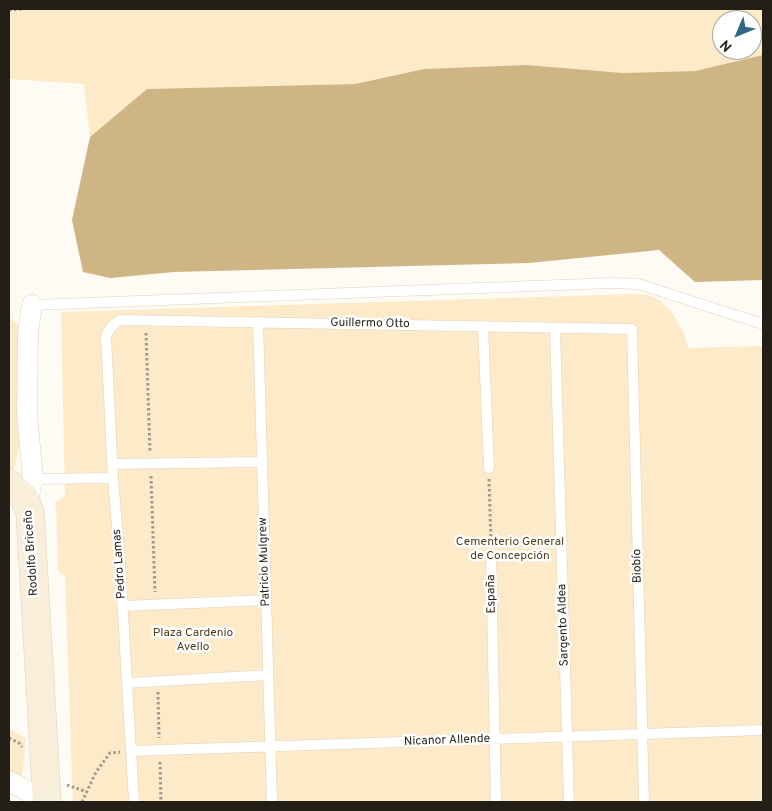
<!DOCTYPE html>
<meta charset="utf-8">
<style>
body{margin:0}
#map{position:relative;width:772px;height:811px;overflow:hidden;background:#fefbf5;font-family:Overpass,sans-serif}
canvas{display:block}
.frame{position:absolute;inset:0;border:10px solid #241f16;pointer-events:none}
.north{position:absolute;left:712px;top:10px;width:50px;height:50px;box-sizing:border-box;background:#fff;border:1px solid #a7a5a2;border-radius:50%;rotate:225deg;font-size:14px;font-weight:700;line-height:20px;text-align:center;color:#241f16}
.north::after{content:'';display:block;margin:auto;width:18px;height:22px;background:#326883;clip-path:polygon(50% 0,100% 100%,50% 72%,0 100%)}
</style>
<div id="map">
<canvas width="772" height="811"></canvas>
<div class="frame"></div>
<div class="north">N</div>
</div>
<script>
const ctx = document.querySelector('canvas').getContext('2d');
ctx.lineJoin = 'round';
function paint(path, color) { ctx.fillStyle = color; ctx.fill(path, 'evenodd'); }
const shape = rows => new Path2D(rows.map(r => 'M' + r).join(''));
function trace(path, color, width, dash) { ctx.strokeStyle = color; ctx.lineWidth = width; ctx.lineCap = dash ? 'butt' : 'round'; ctx.setLineDash(dash || []); ctx.stroke(path); }
function label(font, color, halo, rows, align = 'center') {
  ctx.font = font + ' Overpass,sans-serif'; ctx.lineWidth = 5; ctx.setLineDash([]); ctx.textBaseline = 'middle'; ctx.strokeStyle = halo; ctx.fillStyle = color; for (const [text, x, y, turn = 0] of rows) {
    ctx.save(); ctx.translate(x, y); ctx.rotate((+turn || 0) * Math.PI / 180); ctx.textAlign = isNaN(turn) ? turn : align; if (halo) ctx.strokeText(text, 0, 0); ctx.fillText(text, 0, 0); ctx.restore();
  }
}
paint(shape([
 [9,9,763,9,763,55,695,71,623,73,527,65,424,69,355,84,147,89,90,137,84,84,9,79],
 [722,20,752,20,752,50,722,50],
 [635,294,647,295,659,300,671,311,684,333,688,348,763,346,763,802,73,802,65,577,58,571,56,502,65,496,61,312],
 [9,317,28,333,27,414,13,473,9,469],
 [9,729,26,738,23,770,15,797,9,793]
]), '#fceac8');
paint(shape([
 [763,55,763,280,695,282,659,250,529,263,174,272,110,278,83,272,72,220,90,137,147,89,355,84,424,69,527,65,623,73,695,71]
]), '#ceb583');
const lane = shape([
 [32,305,612,283,638,284,763,324],
 [258,322,272,802],
 [483,326,489,468],
 [555,328,569,802],
 [113,464,262,462],
 [33,479,113,478],
 [491,554,496,802],
 [123,606,266,600],
 [127,683,268,675],
 [131,751,763,730],
 [134,802,120,561,113,478,106,336,111,327,120,320,632,329,644,802]
]);
const street = shape([
 [27,503,33,479,27,414,28,333,32,305],
 [9,781,46,801]
]);
const secondary = shape([
 [9,484,24,497,30,512,47,802]
]);
trace(lane, '#dfd1b8', 11);
trace(street, '#dfd1b8', 21);
trace(secondary, '#dfd1b8', 29);
trace(shape([
 [9,10,23,9],
 [146,333,150,452],
 [151,476,155,592],
 [489,479,491,543],
 [158,692,159,738],
 [9,738,19,743,22,747],
 [160,762,161,802],
 [67,785,87,792],
 [82,802,96,772,110,753,120,752]
]), '#9e9a93', 3, [2.5, 2.5]);
trace(lane, '#fff', 10);
trace(street, '#fff', 20);
trace(secondary, '#f8eeda', 28);
label('12px', '#241f16', '#fff', [
 ["Guillermo Otto",370,324,1],
 ["Rodolfo Briceño",32,553,-94],
 ["Patricio Mulgrew",265,562,-92],
 ["Pedro Lamas",120,564,-94],
 ["Biobío",638,566,-91],
 ["España",492,594,-91],
 ["Sargento Aldea",564,625,-92],
 ["Nicanor Allende",447,741,-2]
]);
label('12px', '#523f18', '#fff', [
 ["Cementerio General",510,543],
 ["de Concepción",510,557],
 ["Plaza Cardenio",193,634],
 ["Avello",193,648]
]);
</script>
